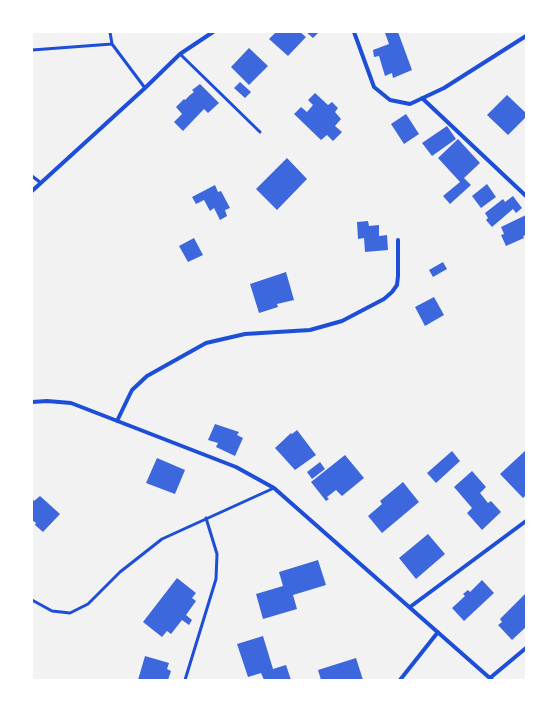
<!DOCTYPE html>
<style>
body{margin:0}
#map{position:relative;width:558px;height:712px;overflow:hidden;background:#f2f2f2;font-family:Lora,serif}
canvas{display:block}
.frame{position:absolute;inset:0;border:33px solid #fff;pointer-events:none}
</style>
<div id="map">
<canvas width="558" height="712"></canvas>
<div class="frame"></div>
</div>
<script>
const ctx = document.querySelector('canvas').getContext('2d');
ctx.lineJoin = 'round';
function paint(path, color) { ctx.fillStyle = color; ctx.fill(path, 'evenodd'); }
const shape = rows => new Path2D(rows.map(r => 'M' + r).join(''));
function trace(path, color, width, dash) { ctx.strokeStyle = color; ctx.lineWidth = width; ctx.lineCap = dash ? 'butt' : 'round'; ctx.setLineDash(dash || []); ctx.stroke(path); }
paint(shape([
 [276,32,300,32,306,37,288,56,269,39],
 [306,32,319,32,313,38],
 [388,32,398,32,412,70,393,78,392,73,385,76,379,56,374,57,373,50,389,44,385,33],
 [249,48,268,66,249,85,231,67],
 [240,82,251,92,245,98,234,88],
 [200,84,219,103,208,113,204,109,183,131,174,122,182,114,176,107,184,99,185,100,190,95,194,92,192,90],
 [315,93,328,105,332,102,338,108,335,112,341,119,335,126,342,132,333,141,327,135,321,140,294,114,301,107,307,112,313,105,308,100],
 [507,95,526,113,526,117,508,135,487,115],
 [406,114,419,134,404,144,391,124],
 [447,126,456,139,432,156,422,143],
 [458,139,480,163,464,178,471,185,450,204,443,196,460,182,438,158],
 [287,158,307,179,277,210,256,189],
 [487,184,496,197,481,208,472,196],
 [215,185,218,192,221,191,230,208,225,210,227,216,220,220,214,208,210,211,204,200,196,204,192,197],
 [513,196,522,208,516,213,513,209,492,227,486,220,488,218,485,213,503,199,505,202],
 [526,215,526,235,523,236,524,238,506,246,501,235,504,234,501,227],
 [368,221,369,226,379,225,379,236,387,235,388,250,365,252,364,238,358,239,357,222],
 [194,238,203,255,188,262,179,246],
 [443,262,447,269,433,277,429,270],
 [286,272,294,300,277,304,278,307,259,313,250,284],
 [434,297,444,315,425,326,415,307],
 [215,424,239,432,237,435,243,438,235,456,216,447,218,443,208,440],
 [297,430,316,455,295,470,275,448,291,433,292,434],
 [526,450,526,495,523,498,500,474],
 [452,451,460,461,436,483,427,473],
 [345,455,364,478,342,496,336,490,327,497,329,499,326,501,311,482],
 [157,458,185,470,175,494,146,483],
 [320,462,325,469,312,479,307,472],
 [472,471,486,487,480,493,488,503,491,501,501,512,482,530,467,513,472,508,454,487],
 [403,482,419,502,382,533,368,516,382,504,380,501],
 [40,496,60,514,43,532,35,525,36,523,32,520,32,498,34,501],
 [428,534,445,554,416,579,399,558],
 [318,560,326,585,293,595,297,609,263,619,256,594,283,586,279,572],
 [177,578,196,593,192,598,196,601,186,615,192,620,189,625,182,620,171,634,167,631,162,637,143,622],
 [482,580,494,593,464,621,452,608,465,596,463,594,468,590,470,592],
 [526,593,526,627,512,640,498,625,502,622,500,619],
 [263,636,273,669,286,665,291,680,264,680,261,673,248,677,237,644],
 [145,656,169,663,167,669,171,671,168,680,138,680],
 [356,658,363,680,321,680,318,670]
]), '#3d67dc');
trace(shape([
 [110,32,112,44,145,88],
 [32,50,112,44],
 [180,54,260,132],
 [32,176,41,183],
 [32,600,52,611,70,613,88,604,120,572,162,539,274,488],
 [185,680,216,579,217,554,206,518]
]), '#1d4ed8', 3);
trace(shape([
 [354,32,374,87,390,100,410,104,444,88,526,36],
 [422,98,526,196],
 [32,191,145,88,180,54,213,32],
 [32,402,47,401,71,403,236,467,274,488,492,680],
 [117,421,132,390,147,376,206,343,245,334,310,330,342,321,384,299,392,292,397,285,398,276,398,240],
 [410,607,526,521],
 [490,678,526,648],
 [400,680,438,632]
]), '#1d4ed8', 4);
</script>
